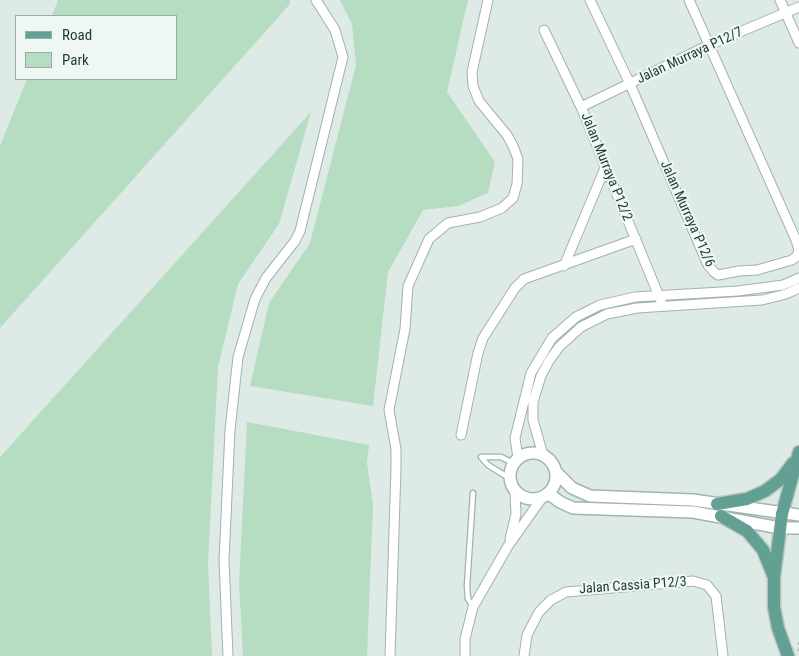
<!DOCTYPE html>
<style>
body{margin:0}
#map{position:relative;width:799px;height:656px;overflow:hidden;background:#deeae5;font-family:"Roboto Condensed",sans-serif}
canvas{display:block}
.legend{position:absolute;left:15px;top:15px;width:162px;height:65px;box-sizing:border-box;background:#eef7f3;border:1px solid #9baba7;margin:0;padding:6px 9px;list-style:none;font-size:15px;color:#1f3a34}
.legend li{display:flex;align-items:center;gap:10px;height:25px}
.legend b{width:25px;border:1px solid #9baba7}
</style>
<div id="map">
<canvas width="799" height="656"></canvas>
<ul class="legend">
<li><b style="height:6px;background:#62a093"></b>Road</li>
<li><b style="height:14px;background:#b6dcc2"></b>Park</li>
</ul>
</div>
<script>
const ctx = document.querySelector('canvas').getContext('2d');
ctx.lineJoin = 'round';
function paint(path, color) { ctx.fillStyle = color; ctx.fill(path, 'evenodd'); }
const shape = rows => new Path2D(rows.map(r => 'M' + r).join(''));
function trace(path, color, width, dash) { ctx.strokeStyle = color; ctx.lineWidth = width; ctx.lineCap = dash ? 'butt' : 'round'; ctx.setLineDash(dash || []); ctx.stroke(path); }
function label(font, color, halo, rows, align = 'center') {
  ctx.font = font + ' "Roboto Condensed",sans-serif'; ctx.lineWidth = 4; ctx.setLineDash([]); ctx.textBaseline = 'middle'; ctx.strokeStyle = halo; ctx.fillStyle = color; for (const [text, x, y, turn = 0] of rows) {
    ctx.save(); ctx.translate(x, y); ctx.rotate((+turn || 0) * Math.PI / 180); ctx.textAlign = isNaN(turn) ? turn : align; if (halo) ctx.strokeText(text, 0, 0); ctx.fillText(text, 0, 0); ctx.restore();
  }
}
paint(shape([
 [58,0,290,0,290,4,0,328,0,146,27,79,176,79,176,16,52,16],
 [340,0,468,0,447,92,495,162,488,193,458,206,423,210,388,272,373,406,250,386,269,303,310,243,356,65,352,24],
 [311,112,279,224,238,284,218,367,208,564,212,656,0,656,0,457],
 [247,422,369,445,367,463,373,505,367,656,243,656,239,583]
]), '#b6dcc2');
const lane = shape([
 [509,478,488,465,481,457,501,457,513,463],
 [473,606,468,599,467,586,473,493]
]);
const street = shape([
 [590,0,630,84,708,265,714,272,718,275,739,271,757,270,792,260,797,256,799,250,796,240,689,0],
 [780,0,799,43],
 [544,30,581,107,661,301],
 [581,107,709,45,799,7],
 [564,266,605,168],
 [461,435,478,353,483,338,515,288,524,279,636,239],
 [543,455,533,420,533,402,541,376,549,361,559,347,581,327,607,314,637,308,762,300,786,294,799,288],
 [518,458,515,438,531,373,552,338,576,317,600,305,635,297,738,291,783,285,799,278],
 [510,539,516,514,515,492],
 [228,656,224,560,230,430,238,357,255,299,266,278,295,241,300,231,343,57,335,30,316,0],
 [390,656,396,468,396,449,389,410,405,329,408,286,429,239,448,223,480,217,502,208,513,198,517,184,518,159,513,146,507,135,479,101,473,86,472,72,488,0],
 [465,656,465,639,473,607,508,546,542,498],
 [524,656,527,635,539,612,551,600,566,592,693,581,707,585,716,596,723,656]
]);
const secondary = shape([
 '510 476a23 23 0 1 1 46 0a23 23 0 1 1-46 0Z',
 [556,472,572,488,590,496,693,500,799,515],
 [549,494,560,502,573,508,693,512,780,528,799,528]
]);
const primary = shape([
 [717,504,747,499,765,491,781,479,793,463],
 [721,516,747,531,763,550,773,575],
 [788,656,778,628,774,607,774,577,782,514,799,452]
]);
trace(lane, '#a1b2ac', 7);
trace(street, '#a1b2ac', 11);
trace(secondary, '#9db6ae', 14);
trace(primary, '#bcc4c2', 15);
trace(shape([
 [798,651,799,640]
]), '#7eaea1', 1, [2.5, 4]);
trace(lane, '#fff', 4.5);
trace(street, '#fff', 9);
trace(secondary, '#fff', 11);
trace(primary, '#62a093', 12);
label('14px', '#1f3a34', '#eef7f3', [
 ["Jalan Murraya P12/7",690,56,-25],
 ["Jalan Murraya P12/2",606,167,68],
 ["Jalan Murraya P12/6",687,214,66],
 ["Jalan Cassia P12/3",633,586,-4]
]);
</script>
